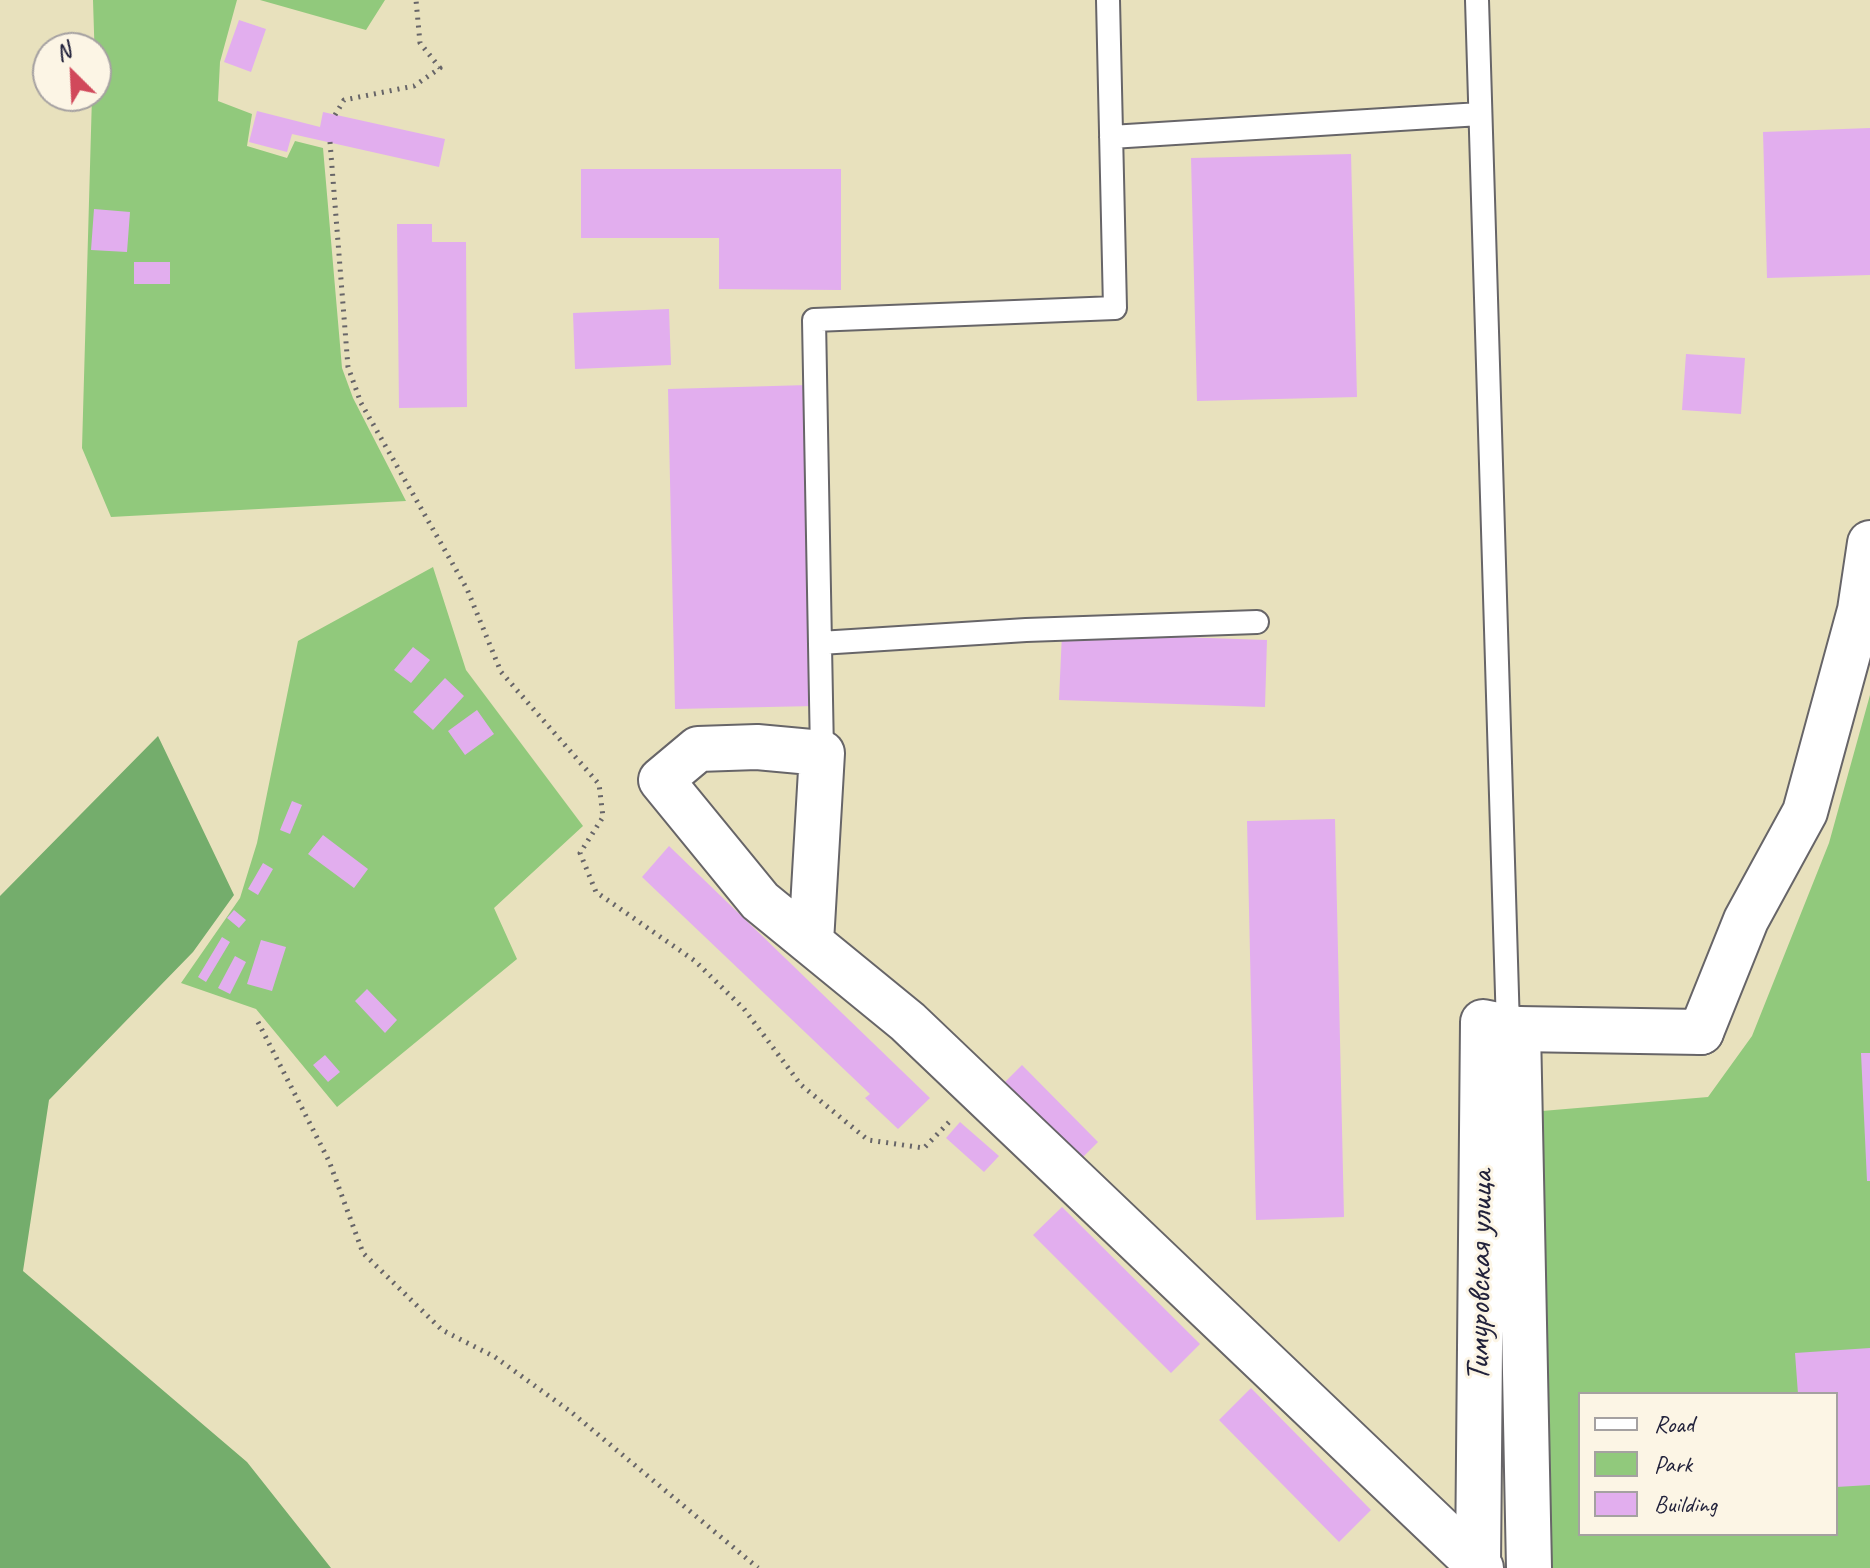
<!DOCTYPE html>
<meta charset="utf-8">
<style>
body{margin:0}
#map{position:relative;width:1870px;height:1568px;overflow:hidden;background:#e8e1bd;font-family:Caveat,sans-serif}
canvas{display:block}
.legend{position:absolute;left:1578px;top:1392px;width:260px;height:144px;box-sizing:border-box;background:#fcf5e5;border:2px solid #a5a1a1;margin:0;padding:10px 14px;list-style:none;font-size:24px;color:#22223b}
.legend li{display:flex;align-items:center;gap:16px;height:40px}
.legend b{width:40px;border:2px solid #a5a1a1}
.north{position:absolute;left:32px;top:32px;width:80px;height:80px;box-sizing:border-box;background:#fcf5e5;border:2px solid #a5a1a1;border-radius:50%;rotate:336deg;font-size:22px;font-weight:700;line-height:32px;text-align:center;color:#22223b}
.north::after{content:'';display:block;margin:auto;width:28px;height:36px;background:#d1495b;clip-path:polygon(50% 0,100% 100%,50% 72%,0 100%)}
</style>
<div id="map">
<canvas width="1870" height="1568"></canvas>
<ul class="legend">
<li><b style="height:10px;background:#fff"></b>Road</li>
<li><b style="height:22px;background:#91c97c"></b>Park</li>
<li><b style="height:22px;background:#e2aeee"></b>Building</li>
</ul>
<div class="north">N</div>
</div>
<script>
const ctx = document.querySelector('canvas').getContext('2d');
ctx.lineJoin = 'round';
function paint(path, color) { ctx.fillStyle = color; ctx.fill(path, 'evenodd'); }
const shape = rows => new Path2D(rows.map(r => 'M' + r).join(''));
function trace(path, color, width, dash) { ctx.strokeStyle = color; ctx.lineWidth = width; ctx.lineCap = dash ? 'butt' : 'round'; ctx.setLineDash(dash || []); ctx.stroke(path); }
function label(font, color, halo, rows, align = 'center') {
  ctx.font = font + ' Caveat,sans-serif'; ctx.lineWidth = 6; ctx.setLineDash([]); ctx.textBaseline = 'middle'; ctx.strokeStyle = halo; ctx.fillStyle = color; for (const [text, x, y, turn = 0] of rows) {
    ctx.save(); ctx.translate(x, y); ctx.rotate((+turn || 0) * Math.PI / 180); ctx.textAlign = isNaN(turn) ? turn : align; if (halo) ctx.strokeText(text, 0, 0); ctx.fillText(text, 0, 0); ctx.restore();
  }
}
paint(shape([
 [93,0,237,0,220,62,218,101,252,114,247,146,287,158,295,141,323,148,342,368,353,398,406,501,111,517,82,448,92,96,96,96],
 [260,0,385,0,366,30],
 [433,567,466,670,583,826,494,908,517,959,337,1107,256,1009,181,983,240,898,257,843,298,641],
 [1870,695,1870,1568,1551,1568,1542,1111,1708,1097,1752,1036,1829,843],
 [1580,1394,1836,1394,1836,1534,1580,1534]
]), '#91c97c');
paint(shape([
 [158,736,234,895,193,952,49,1100,23,1271,247,1462,331,1568,0,1568,0,896]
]), '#74ad6c');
paint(shape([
 [239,20,266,29,251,72,224,62],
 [257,111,320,127,323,112,445,139,439,167,292,134,287,152,249,142],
 [1870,128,1870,275,1767,278,1763,132],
 [1351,154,1357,397,1197,401,1191,158],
 [581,169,841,169,841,290,719,289,719,238,581,238],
 [94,209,130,212,127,252,91,250],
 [397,224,432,224,432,242,466,242,467,407,399,408],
 [134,262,170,262,170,284,134,284],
 [669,309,671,365,575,369,573,313],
 [1686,354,1745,358,1741,414,1682,410],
 [808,385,815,706,675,709,668,389],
 [1062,633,1267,640,1265,707,1059,700],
 [413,647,430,660,411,683,394,670],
 [445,678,464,696,433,730,413,712],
 [477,710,494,734,465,755,448,731],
 [292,801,302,805,290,834,280,830],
 [1335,819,1344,1217,1256,1220,1247,821],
 [323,835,368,869,354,888,308,854],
 [669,846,930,1098,898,1129,865,1098,870,1094,642,877],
 [263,863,273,869,258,895,248,889],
 [234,910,246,920,239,928,227,918],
 [222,937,230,942,206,982,198,977],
 [261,940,286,947,272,991,247,984],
 [235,956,246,962,230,994,218,988],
 [367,989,397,1020,385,1033,355,1001],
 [1861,1053,1870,1053,1870,1181,1867,1181],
 [325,1055,340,1072,328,1082,313,1065],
 [1022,1065,1098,1142,1076,1164,1000,1087],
 [960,1122,999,1156,984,1172,946,1138],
 [1062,1207,1200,1344,1171,1373,1033,1235],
 [1870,1348,1870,1485,1836,1487,1836,1394,1798,1394,1795,1353],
 [1251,1388,1371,1510,1339,1542,1219,1420]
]), '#e2aeee');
const service = shape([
 [1477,0,1508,1027],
 [1111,137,1480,114],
 [820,643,1026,630,1257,622],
 [822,753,814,320,1115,308,1108,0]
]);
const minor = shape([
 [811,942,822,753,757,747,698,749,661,780,760,901,908,1022,1481,1568],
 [1518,1029,1701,1032]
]);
const tertiary = shape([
 [1701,1032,1746,920,1805,812,1860,610,1870,543],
 [1478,1564,1483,1022,1518,1029,1529,1568]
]);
trace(service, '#676568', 26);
trace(minor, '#676568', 48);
trace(tertiary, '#676568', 48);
trace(shape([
 [335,115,344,100,414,86,440,68,420,43,416,0],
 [330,142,348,367,361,403,467,589,501,672,599,784,603,817,580,853,596,892,695,961,744,1009,801,1085,868,1140,924,1148,952,1119],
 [258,1022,329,1161,363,1253,442,1330,495,1357,571,1412,758,1568]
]), '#676568', 5, [2, 6]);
trace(service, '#fff', 22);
trace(minor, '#fff', 44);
trace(tertiary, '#fff', 44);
label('34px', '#22223b', '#fcf5e5', [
 ["Тимуровская улица",1481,1276,-89]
]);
</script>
